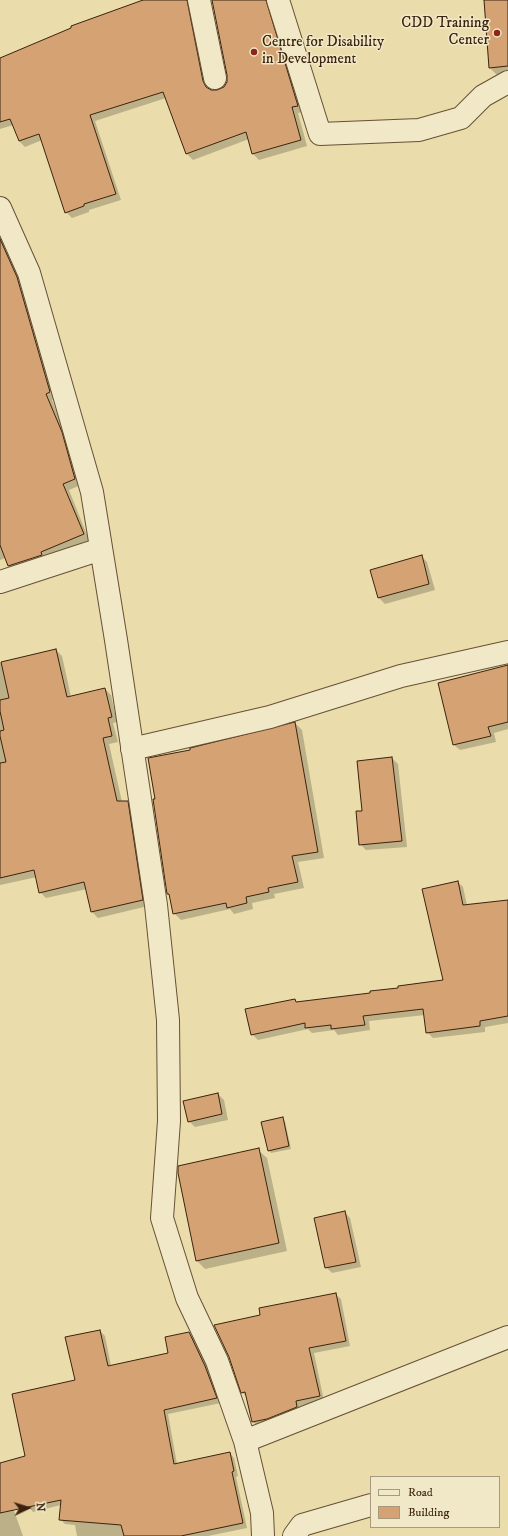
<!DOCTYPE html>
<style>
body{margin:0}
#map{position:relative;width:508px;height:1536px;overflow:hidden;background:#eadcab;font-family:"IM FELL DW Pica",serif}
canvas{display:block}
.legend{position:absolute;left:370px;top:1476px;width:130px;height:52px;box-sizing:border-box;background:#f1e8c8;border:1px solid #a8997e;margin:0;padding:5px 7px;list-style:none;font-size:12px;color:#3a230e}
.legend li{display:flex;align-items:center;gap:8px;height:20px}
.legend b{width:20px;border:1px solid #a8997e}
.north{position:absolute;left:8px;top:1488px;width:40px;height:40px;-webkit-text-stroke:3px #f1e8c8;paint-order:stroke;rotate:86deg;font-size:11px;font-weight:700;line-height:16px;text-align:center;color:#3a230e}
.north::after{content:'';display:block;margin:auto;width:14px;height:18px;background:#3a230e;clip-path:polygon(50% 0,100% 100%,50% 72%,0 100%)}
</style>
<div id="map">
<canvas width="508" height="1536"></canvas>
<ul class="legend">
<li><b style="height:5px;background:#f1e8c8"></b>Road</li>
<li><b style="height:11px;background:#d5a273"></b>Building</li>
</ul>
<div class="north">N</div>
</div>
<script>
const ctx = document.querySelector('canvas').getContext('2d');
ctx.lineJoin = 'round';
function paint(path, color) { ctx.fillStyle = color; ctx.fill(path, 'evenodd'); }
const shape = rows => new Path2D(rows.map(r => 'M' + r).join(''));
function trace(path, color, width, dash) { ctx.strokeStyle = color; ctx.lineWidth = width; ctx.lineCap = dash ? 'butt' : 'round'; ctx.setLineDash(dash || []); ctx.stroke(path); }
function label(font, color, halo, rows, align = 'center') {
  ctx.font = font + ' "IM FELL DW Pica",serif'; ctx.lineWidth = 3; ctx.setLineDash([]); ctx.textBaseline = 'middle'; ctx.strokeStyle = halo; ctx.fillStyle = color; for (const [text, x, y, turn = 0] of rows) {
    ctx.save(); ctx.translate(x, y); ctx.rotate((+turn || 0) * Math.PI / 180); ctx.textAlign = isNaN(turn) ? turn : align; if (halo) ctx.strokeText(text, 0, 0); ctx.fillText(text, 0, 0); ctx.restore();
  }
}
paint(shape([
 [146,0,169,0,207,105,233,97,213,0,274,0,303,112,298,113,307,146,259,160,253,154,249,139,193,160,187,154,166,98,95,121,121,200,89,210,89,212,72,218,66,212,42,140,25,147,19,141,13,125,0,129,0,59],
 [485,0,508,0,508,75,498,76,490,68],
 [0,233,23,284,56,398,52,400,67,439,81,485,69,490,89,540,15,572,9,566,6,558,0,560],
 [421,556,427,562,435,590,385,604,379,598,371,570],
 [56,650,62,656,71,697,105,689,111,695,117,722,113,723,118,742,109,744,122,802,127,802,133,808,148,906,98,918,92,912,87,889,46,898,40,892,37,877,0,885,0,663],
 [508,666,508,729,494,733,496,742,460,750,454,745],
 [295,723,302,730,324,858,298,862,304,888,274,894,275,898,252,903,253,909,234,914,230,909,181,920,174,913,170,896,168,894,156,800,191,751],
 [392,758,398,764,407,847,366,850,360,844,363,811],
 [458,882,463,887,467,905,508,901,508,1023,485,1027,485,1032,433,1038,427,1032,425,1015,369,1021,370,1030,338,1035,334,1030,312,1033,308,1029,258,1040,252,1034,295,1000,297,1003,372,994,444,981],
 [218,1094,224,1100,228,1120,195,1127,189,1121],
 [282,1118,285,1121,291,1149,271,1153,269,1150],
 [258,1150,267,1158,287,1251,205,1269,197,1261,179,1173],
 [345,1212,350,1218,361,1267,332,1273,326,1267],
 [335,1294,341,1299,350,1346,314,1353,324,1401,300,1406,302,1412,258,1427,253,1422,247,1397,242,1392,261,1315],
 [100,1331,105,1336,111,1366,169,1353,189,1333,194,1338,210,1372,221,1403,168,1414,177,1464,230,1453,234,1458,238,1476,236,1477,247,1528,208,1536,77,1536,75,1525,65,1524,60,1519,61,1505,33,1512,29,1507,76,1381],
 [0,1504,13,1508,23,1536,0,1536]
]), '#0003');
const building = shape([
 [143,0,187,0,203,81,206,87,211,90,217,90,224,87,227,82,227,75,212,0,266,0,298,106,292,107,301,140,252,154,246,132,186,154,163,92,90,115,116,194,84,204,84,206,65,213,39,134,19,141,10,119,0,122,0,58,71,28,71,26,143,0],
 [484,0,508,0,508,66,489,68,484,0],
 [0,239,17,277,50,392,46,394,62,432,75,479,63,484,84,534,41,552,42,555,8,566,0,545,0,239],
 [422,555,429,584,378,598,370,570,422,555],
 [56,649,67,697,105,688,112,717,108,718,112,736,103,738,117,801,128,801,143,900,91,912,84,882,39,893,34,870,0,878,0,763,6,762,0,736,0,731,4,730,0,711,0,700,9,698,1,662,56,649],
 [508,665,508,722,488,727,491,736,453,745,438,683,508,665],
 [295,722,318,852,292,856,298,882,268,888,269,892,246,897,247,903,227,908,226,903,173,914,169,894,167,894,153,799,155,799,148,758,190,750,190,748,295,722],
 [392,757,402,841,359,845,356,811,362,811,357,761,392,757],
 [458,881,463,905,508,900,508,1016,480,1021,480,1026,426,1033,423,1009,363,1016,365,1025,331,1029,331,1025,305,1028,305,1023,251,1035,245,1009,295,999,296,1002,370,993,370,991,398,988,398,986,443,980,422,889,458,881],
 [218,1093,222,1114,188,1122,183,1101,218,1093],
 [283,1117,289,1146,268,1151,261,1122,283,1117],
 [259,1148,279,1243,196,1261,178,1173,178,1166,259,1148],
 [345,1211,356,1262,325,1268,314,1218,345,1211],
 [336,1293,346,1341,309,1348,320,1396,296,1401,297,1407,267,1419,252,1422,245,1392,241,1393,229,1357,214,1325,260,1315,259,1308,336,1293],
 [100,1330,108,1366,168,1353,165,1337,189,1332,205,1366,217,1398,164,1410,174,1464,230,1452,234,1471,232,1472,243,1523,181,1536,124,1536,121,1525,59,1520,61,1500,0,1513,0,1463,25,1456,12,1394,75,1380,65,1337,100,1330]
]);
paint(building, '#d5a273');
trace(building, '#3a230e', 1);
const minor = shape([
 [199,0,215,78],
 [278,0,320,134,419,130,461,118,483,96,508,82],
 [0,208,29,273,92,492,116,640,156,905,168,1020,169,1121,162,1218,187,1298,217,1361,245,1441,262,1513,263,1536],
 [0,582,101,549],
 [132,749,270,717,401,676,508,652],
 [245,1441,508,1337],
 [294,1536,302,1525,371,1505]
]);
trace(minor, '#665135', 24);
trace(minor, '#f1e8c8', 22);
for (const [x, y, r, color] of [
 [497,33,4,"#8f2418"],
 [254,52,4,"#8f2418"]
]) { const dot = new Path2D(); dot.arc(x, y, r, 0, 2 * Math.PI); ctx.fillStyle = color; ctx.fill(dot); trace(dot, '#f1e8c8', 1.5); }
label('15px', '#3a230e', '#f1e8c8', [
 ["CDD Training",489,24],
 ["Center",489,41],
 ["Centre for Disability",262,43,"left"],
 ["in Development",262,60,"left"]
], 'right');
</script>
